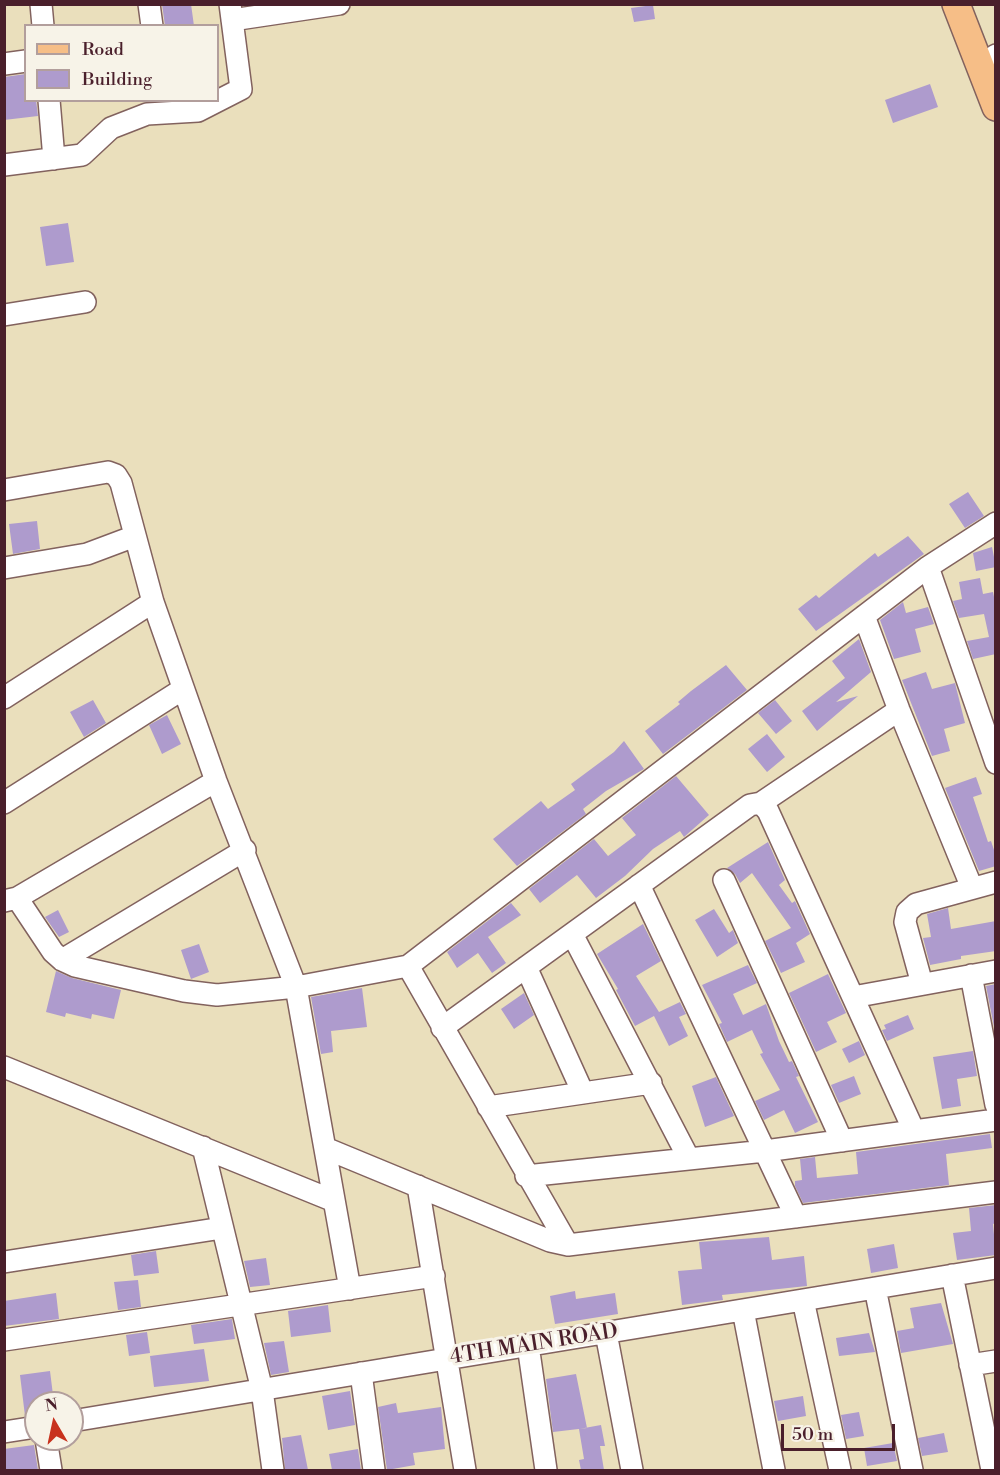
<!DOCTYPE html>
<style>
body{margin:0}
#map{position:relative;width:1000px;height:1475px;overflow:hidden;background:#eadfbc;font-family:"Libre Bodoni",serif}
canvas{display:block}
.frame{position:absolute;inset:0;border:6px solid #4a1f2b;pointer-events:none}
.legend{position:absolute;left:24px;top:24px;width:195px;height:78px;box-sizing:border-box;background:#f7f3e8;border:2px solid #b29e9c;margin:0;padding:8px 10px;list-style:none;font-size:18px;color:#4a1f2b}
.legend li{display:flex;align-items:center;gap:12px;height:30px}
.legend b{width:30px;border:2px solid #b29e9c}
.north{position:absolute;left:24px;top:1391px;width:60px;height:60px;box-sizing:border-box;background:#f7f3e8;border:2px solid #b29e9c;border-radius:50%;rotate:351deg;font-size:16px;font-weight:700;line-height:24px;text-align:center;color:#4a1f2b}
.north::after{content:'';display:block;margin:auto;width:21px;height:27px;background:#c8321e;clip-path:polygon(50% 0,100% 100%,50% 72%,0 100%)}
.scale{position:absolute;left:781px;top:1424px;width:114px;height:27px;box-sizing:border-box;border:3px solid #4a1f2b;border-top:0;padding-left:8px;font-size:18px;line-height:21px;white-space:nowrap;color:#4a1f2b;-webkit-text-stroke:4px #f7f3e8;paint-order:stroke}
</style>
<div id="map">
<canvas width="1000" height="1475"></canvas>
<div class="frame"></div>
<ul class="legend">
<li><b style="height:8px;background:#f6be87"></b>Road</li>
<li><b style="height:16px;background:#ae9bcd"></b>Building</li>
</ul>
<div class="north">N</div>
<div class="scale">50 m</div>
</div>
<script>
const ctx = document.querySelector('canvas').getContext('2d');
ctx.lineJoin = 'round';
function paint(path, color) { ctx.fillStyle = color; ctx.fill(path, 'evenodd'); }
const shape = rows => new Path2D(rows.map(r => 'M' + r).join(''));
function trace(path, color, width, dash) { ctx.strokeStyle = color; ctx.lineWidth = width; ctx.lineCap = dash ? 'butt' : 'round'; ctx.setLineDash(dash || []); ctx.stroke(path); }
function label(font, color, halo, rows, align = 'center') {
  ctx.font = font + ' "Libre Bodoni",serif'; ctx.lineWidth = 6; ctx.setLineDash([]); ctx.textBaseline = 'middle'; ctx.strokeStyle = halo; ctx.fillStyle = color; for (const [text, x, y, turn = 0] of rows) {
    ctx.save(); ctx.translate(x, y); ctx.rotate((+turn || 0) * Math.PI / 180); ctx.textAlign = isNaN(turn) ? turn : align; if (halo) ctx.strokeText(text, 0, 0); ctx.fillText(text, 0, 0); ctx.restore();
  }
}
paint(shape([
 [162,4,191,4,194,26,165,26],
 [653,5,655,19,634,22,631,8],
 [26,74,26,100,36,100,38,116,4,120,4,77],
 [930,84,938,107,893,123,885,100],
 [68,223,74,262,46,266,40,227],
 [968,492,984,516,965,528,949,504],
 [37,521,40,549,13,554,9,524],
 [908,536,924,554,816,631,798,609,816,595,819,598,875,553,878,557],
 [992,547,996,567,976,571,973,553],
 [980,578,983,594,993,592,996,607,996,654,973,659,967,641,989,637,984,614,959,618,953,601,962,599,959,582],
 [903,602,906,613,928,607,934,624,915,629,921,652,894,659,880,620],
 [859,639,871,672,836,702,858,696,817,731,802,711,845,678,832,661],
 [726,665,747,690,663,754,645,731,680,704,678,702,691,691],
 [926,672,932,689,955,683,965,723,944,729,950,751,932,756,902,680],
 [93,700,106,723,84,737,70,712],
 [775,700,792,721,776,734,758,713],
 [167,715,181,744,162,754,149,725],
 [767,734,785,757,767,772,748,749],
 [624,741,644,769,606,791,583,809,586,814,517,866,493,839,541,801,548,809,575,790,571,784,614,752],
 [676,776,709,815,684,837,680,831,653,849,625,876,596,898,577,875,540,903,529,889,594,839,608,856,636,835,622,818],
 [976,777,982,794,973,797,988,842,991,841,996,856,996,866,979,871,945,788],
 [768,842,785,880,779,885,792,903,795,901,810,934,796,943,805,962,781,973,765,941,791,928,752,873,740,883,735,874,727,868],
 [511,903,521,915,488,937,506,963,492,973,478,953,457,968,447,952],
 [948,908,951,929,996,921,996,951,961,956,961,959,930,965,923,938,931,937,927,914],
 [714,909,729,933,733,930,738,943,717,957,695,920],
 [58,910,69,932,59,937,45,917],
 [643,924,661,961,636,976,659,1012,680,1002,686,1014,679,1017,688,1036,669,1046,654,1016,635,1026,616,990,618,989,597,954],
 [199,944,209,972,191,979,181,950],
 [748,965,757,983,733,994,743,1015,766,1004,779,1041,789,1062,792,1061,799,1076,796,1077,818,1122,795,1133,784,1110,764,1120,755,1101,780,1090,760,1054,763,1053,752,1030,727,1042,719,1024,722,1023,702,985],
 [56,971,72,978,121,990,114,1019,92,1014,91,1019,66,1013,65,1017,46,1012],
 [828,974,846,1013,827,1022,837,1042,816,1052,789,993],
 [996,984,996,1026,994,1027,986,986],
 [362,988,367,1027,331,1031,333,1052,321,1054,311,997],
 [524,993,534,1015,514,1029,501,1009],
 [908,1015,914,1029,887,1041,882,1030,886,1029,884,1025],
 [859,1041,865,1055,849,1063,842,1049],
 [973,1051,977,1076,957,1079,961,1106,942,1109,933,1057],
 [854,1076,861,1094,839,1103,831,1085],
 [716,1077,734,1116,705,1127,692,1086],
 [990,1134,992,1148,946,1154,949,1185,803,1203,795,1186,795,1181,802,1180,800,1159,815,1157,817,1178,858,1174,856,1152],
 [996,1205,996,1223,993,1224,996,1255,957,1260,953,1233,971,1231,969,1208],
 [769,1237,772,1260,804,1256,807,1286,722,1295,723,1300,682,1305,678,1271,702,1269,699,1242],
 [894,1244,898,1268,871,1273,867,1249],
 [156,1251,159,1273,134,1276,131,1255],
 [266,1258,270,1285,250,1287,244,1261],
 [138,1280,141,1307,118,1310,114,1282],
 [575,1291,576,1299,615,1293,618,1314,555,1324,550,1296],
 [56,1293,59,1319,4,1326,4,1301],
 [941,1303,953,1344,901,1353,897,1331,914,1328,910,1308],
 [328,1305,331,1332,291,1337,288,1311],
 [232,1319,235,1339,194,1344,191,1325],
 [147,1332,150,1353,129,1356,126,1335],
 [869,1333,875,1352,839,1356,836,1338],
 [284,1341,289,1372,271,1375,264,1343],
 [204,1349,209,1381,154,1387,150,1356],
 [50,1371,54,1403,36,1403,36,1415,25,1416,20,1375],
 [576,1374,587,1428,553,1432,546,1379],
 [350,1391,355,1425,328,1430,322,1396],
 [803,1396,806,1416,778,1421,774,1401],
 [396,1403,398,1413,441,1407,445,1449,413,1453,415,1465,387,1470,378,1407],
 [859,1412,864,1436,846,1439,841,1415],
 [601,1425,605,1446,600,1446,604,1470,581,1470,579,1460,584,1459,579,1429],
 [944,1433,948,1452,922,1456,918,1438],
 [301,1435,308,1470,285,1470,282,1438],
 [893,1443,897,1461,867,1466,864,1448],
 [34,1445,38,1470,4,1470,4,1449],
 [358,1449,361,1470,332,1470,329,1454]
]), '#ae9bcd');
const minor = shape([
 [41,4,43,26],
 [149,4,152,26],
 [232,20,339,4],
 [993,57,996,55],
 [4,64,26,61],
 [49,100,54,159],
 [4,165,82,155,111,128,147,114,198,111,241,89,230,4],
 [4,315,85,302],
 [4,490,108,472,116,475,121,483,153,602,216,781,296,987,350,1289],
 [928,567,996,763],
 [4,568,87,554,135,536],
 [864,616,899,710,972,888],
 [4,698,153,602],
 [4,803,183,689],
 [761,803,899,710],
 [724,880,842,1141],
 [639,885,796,1217],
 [17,898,216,781],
 [4,901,17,898,53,952,62,960,75,966,184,991,217,995,296,987,408,966,928,567,996,523],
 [572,934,688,1157],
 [62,960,245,850],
 [408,966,568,1245],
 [526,967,583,1093],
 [971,975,996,1105],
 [922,984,905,922,907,912,916,904,996,882],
 [853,997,996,971],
 [442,1028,750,805,761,803,768,811,914,1131],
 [4,1067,334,1201],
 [488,1107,651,1083],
 [203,1147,262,1390,273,1470],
 [325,1148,550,1241,568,1245,996,1192],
 [526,1176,765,1151,996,1120],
 [418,1186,465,1470],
 [4,1262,222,1228],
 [952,1275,992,1470],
 [875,1288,912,1470],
 [803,1300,840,1470],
 [743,1310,774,1470],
 [606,1333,632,1470],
 [4,1340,434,1276],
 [528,1345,546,1470],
 [970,1365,996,1361],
 [361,1373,374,1470],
 [72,1421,996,1268],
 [4,1432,36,1427],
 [46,1439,51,1470]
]);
const major = shape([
 [956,4,996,107]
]);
trace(minor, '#82625e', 24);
trace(major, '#82625e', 30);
trace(minor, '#fff', 21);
trace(major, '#f6be87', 27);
label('21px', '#4a1f2b', '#f7f3e8', [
 ["4TH MAIN ROAD",534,1345,-9]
]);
</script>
